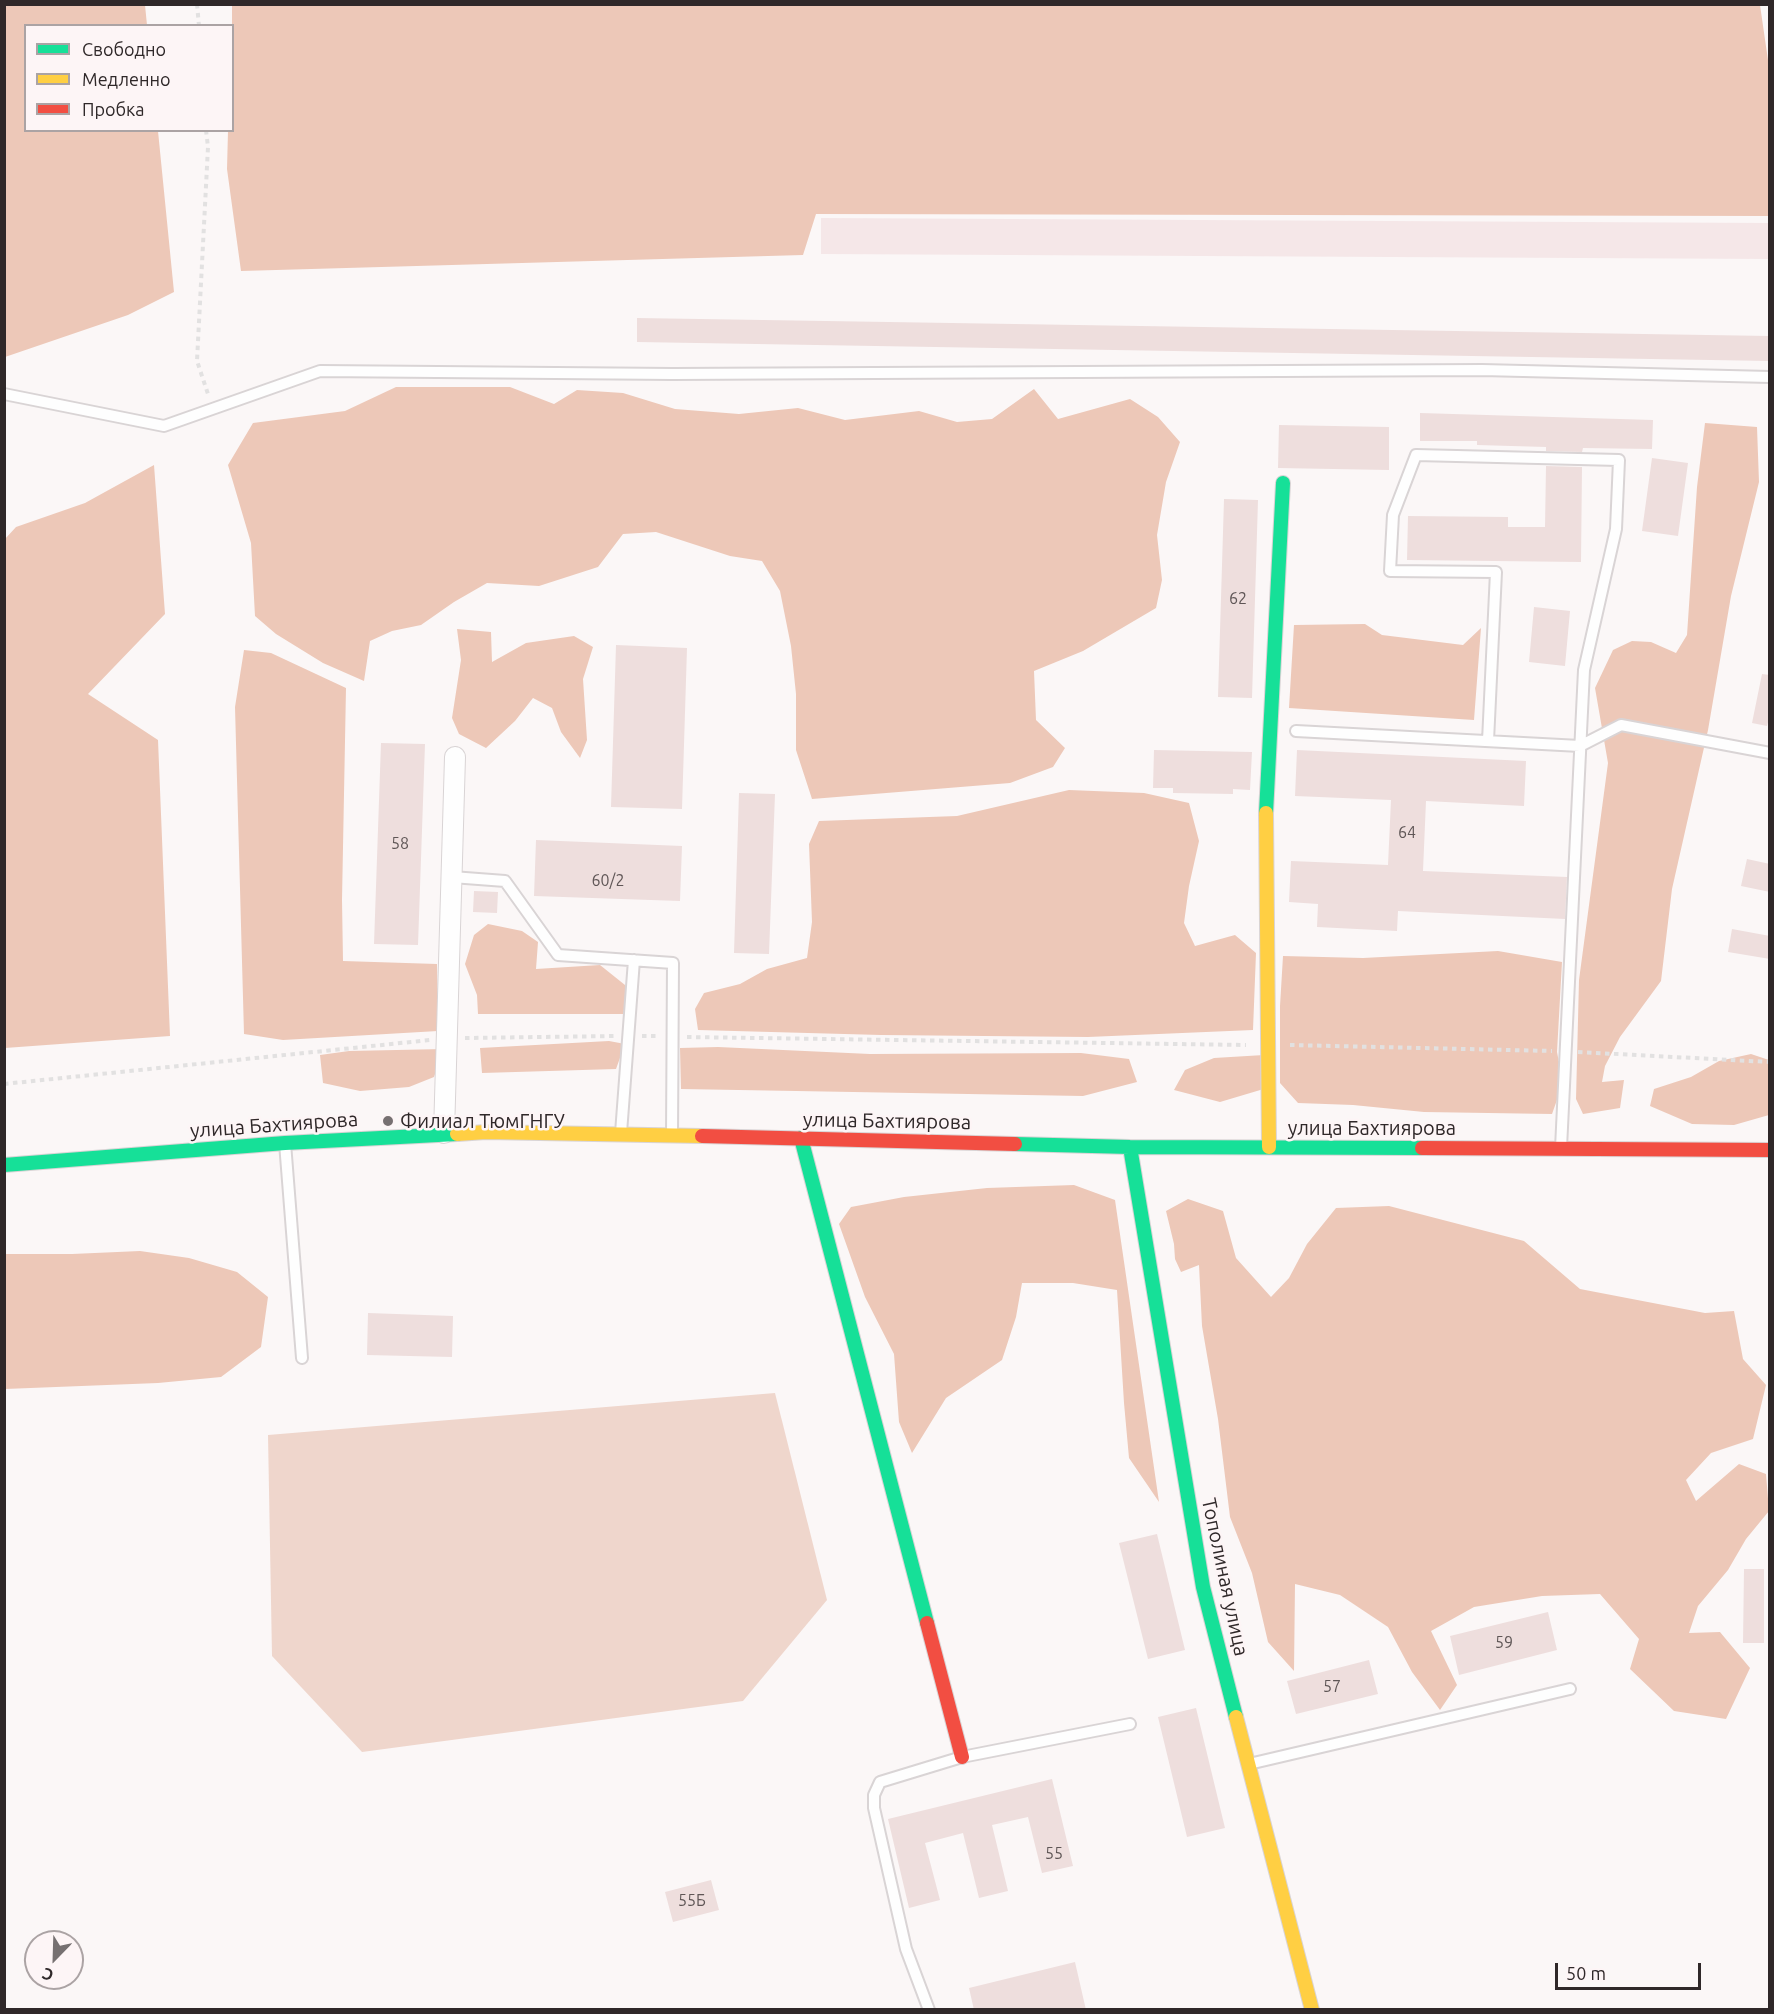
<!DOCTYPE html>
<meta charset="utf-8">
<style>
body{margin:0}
#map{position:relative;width:1774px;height:2014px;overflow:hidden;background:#fbf7f7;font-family:Ubuntu,sans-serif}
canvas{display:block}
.frame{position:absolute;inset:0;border:6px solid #2f2829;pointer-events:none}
.legend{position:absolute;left:24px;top:24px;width:210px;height:108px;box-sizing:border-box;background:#fdf5f6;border:2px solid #aba3a4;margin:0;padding:8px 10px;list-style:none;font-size:18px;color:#2f2829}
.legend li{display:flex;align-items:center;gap:12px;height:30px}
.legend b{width:30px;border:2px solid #aba3a4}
.north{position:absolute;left:24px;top:1930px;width:60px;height:60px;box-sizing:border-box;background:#fdf5f6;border:2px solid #aba3a4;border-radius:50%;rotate:203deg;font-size:16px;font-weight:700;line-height:24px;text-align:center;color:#2f2829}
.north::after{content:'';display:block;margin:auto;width:21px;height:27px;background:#767071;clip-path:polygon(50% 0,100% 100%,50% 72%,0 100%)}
.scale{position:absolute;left:1555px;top:1963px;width:146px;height:27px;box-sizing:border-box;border:3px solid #2f2829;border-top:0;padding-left:8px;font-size:18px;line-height:21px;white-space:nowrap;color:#2f2829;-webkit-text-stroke:4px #fdf5f6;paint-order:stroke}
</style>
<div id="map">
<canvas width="1774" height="2014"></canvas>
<div class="frame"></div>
<ul class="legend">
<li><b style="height:8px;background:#16e098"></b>Свободно</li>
<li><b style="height:8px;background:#ffcf43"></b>Медленно</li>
<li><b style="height:8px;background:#f24e42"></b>Пробка</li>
</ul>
<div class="north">С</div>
<div class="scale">50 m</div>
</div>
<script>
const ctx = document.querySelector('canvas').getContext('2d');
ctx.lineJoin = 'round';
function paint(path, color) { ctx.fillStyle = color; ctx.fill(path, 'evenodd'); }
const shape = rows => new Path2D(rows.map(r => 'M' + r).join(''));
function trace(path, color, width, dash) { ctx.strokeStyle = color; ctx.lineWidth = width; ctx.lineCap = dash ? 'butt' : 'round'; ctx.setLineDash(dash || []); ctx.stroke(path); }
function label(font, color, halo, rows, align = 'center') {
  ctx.font = font + ' Ubuntu,sans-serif'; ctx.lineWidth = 5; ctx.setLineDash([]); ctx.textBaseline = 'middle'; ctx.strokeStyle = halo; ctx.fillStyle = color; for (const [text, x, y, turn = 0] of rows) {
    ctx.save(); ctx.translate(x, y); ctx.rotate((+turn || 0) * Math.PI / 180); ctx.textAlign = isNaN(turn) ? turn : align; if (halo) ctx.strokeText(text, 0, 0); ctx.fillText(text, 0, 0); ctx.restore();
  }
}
paint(shape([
 [821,218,1769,223,1770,259,821,254]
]), '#f5e7e8');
paint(shape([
 [775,1393,827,1600,743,1701,362,1752,272,1656,268,1435]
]), '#efd6cc');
paint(shape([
 [4,5,145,5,147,25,26,26,26,130,158,131,174,292,128,315,5,357],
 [232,5,1760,5,1770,74,1769,216,816,214,803,255,241,271,227,169,228,131,232,130],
 [396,387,510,387,554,404,577,390,623,393,675,409,739,414,798,408,845,420,919,411,957,422,992,419,1034,389,1058,419,1130,399,1158,417,1180,442,1166,482,1157,535,1162,580,1156,608,1083,651,1034,671,1036,720,1065,748,1053,767,1010,783,812,799,796,750,796,694,791,646,780,591,762,561,730,556,656,532,623,534,598,567,539,586,487,583,454,602,421,625,392,631,370,641,364,681,323,663,276,634,255,616,251,543,228,465,253,423,345,411],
 [1705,423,1757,427,1759,482,1731,596,1708,730,1672,889,1661,981,1620,1037,1605,1066,1602,1082,1624,1080,1620,1108,1583,1114,1576,1099,1579,980,1608,763,1595,688,1613,650,1632,641,1651,642,1676,653,1687,635,1697,487],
 [154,465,165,614,88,694,158,740,170,1036,5,1048,5,539,16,527,85,503],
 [1365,624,1382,635,1463,645,1481,628,1474,720,1289,708,1294,625],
 [457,629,491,632,492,662,526,643,574,636,593,647,583,679,587,740,580,758,561,732,552,708,533,698,515,721,486,748,459,734,452,718,461,660],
 [244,650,271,653,346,688,342,900,343,961,437,964,438,1031,283,1040,244,1034,235,707],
 [1069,790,1144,793,1189,803,1199,841,1189,886,1184,923,1195,946,1235,935,1256,953,1253,1030,1088,1037,881,1035,698,1030,695,1009,704,993,740,984,767,969,807,958,812,922,809,844,819,821,957,816],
 [488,924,522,931,538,942,536,969,600,965,625,985,625,1014,478,1014,477,995,465,964,474,935],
 [1498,951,1562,962,1557,1052,1563,1083,1552,1114,1424,1112,1353,1105,1298,1103,1280,1083,1280,1006,1283,956,1363,958],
 [609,1041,625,1044,616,1069,482,1073,480,1048],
 [718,1047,870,1054,1081,1053,1129,1059,1137,1082,1083,1096,681,1089,680,1048],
 [444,1049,434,1077,409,1087,360,1091,323,1083,320,1055,349,1051],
 [1751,1054,1769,1060,1769,1115,1734,1125,1692,1124,1650,1106,1654,1089,1691,1077,1719,1061],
 [1264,1055,1267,1088,1220,1102,1174,1090,1185,1070,1214,1058],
 [1074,1185,1115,1200,1159,1502,1129,1458,1124,1403,1117,1290,1073,1283,1022,1283,1016,1317,1002,1360,946,1398,912,1453,899,1422,894,1354,865,1297,839,1224,851,1207,904,1197,987,1188],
 [1188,1199,1223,1211,1236,1258,1271,1297,1289,1278,1307,1244,1336,1208,1389,1206,1524,1241,1580,1289,1705,1313,1734,1311,1743,1359,1766,1385,1753,1439,1711,1453,1686,1480,1696,1501,1739,1464,1766,1474,1769,1511,1746,1539,1728,1570,1698,1606,1689,1633,1720,1632,1750,1668,1726,1719,1674,1711,1630,1669,1639,1639,1600,1594,1542,1596,1474,1607,1431,1631,1457,1685,1440,1710,1412,1672,1388,1627,1340,1595,1295,1584,1294,1671,1268,1642,1252,1573,1230,1517,1218,1419,1202,1326,1199,1265,1181,1272,1175,1259,1174,1244,1166,1211],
 [140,1251,189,1258,237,1272,268,1297,261,1347,221,1377,158,1383,5,1389,5,1254,72,1254]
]), '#edc8b8');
paint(shape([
 [637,318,1770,336,1770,361,637,342],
 [1420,413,1653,420,1652,449,1583,448,1582,452,1546,451,1546,447,1477,445,1477,441,1420,441],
 [1279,425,1389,427,1389,470,1278,468],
 [1652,458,1688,463,1678,536,1642,531],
 [1546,466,1582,467,1581,562,1407,560,1408,516,1508,517,1508,527,1545,527],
 [1224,499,1258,500,1252,698,1218,697],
 [1534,607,1570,611,1565,666,1529,662],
 [616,645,687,648,682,809,611,807],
 [1762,674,1770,675,1770,715,1767,726,1752,723],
 [381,743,425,744,418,945,374,944],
 [1154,750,1252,752,1250,790,1233,789,1233,794,1173,793,1173,788,1153,788],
 [1297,750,1526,761,1524,806,1426,801,1423,871,1567,877,1565,919,1398,911,1397,931,1317,927,1318,904,1289,902,1291,861,1388,865,1391,800,1295,796],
 [739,793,775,794,769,954,734,953],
 [536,840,682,846,680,901,534,896],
 [1747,859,1770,864,1770,892,1741,886],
 [474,891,498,892,497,913,473,912],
 [1732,929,1770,936,1770,959,1728,952],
 [368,1313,453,1316,452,1357,367,1355],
 [1157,1534,1185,1650,1148,1659,1119,1543],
 [1744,1569,1764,1569,1764,1643,1743,1643],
 [1548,1612,1557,1650,1459,1675,1450,1636],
 [1369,1660,1378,1694,1296,1714,1287,1681],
 [1196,1708,1225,1828,1187,1837,1158,1717],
 [1052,1779,1073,1866,1042,1873,1028,1817,992,1825,1008,1891,979,1898,963,1833,925,1843,940,1900,909,1908,888,1819],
 [711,1880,719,1910,673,1922,665,1892],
 [1075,1962,1086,2010,974,2010,969,1988]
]), '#eededd');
const lane = shape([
 [4,394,164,426,320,371,673,374,1482,370,1770,377],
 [1296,731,1580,746,1621,725,1770,753],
 [1488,741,1496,572,1390,571,1393,515,1416,455,1619,460,1616,529,1584,670,1561,1148],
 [452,877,505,881,558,955,673,963,672,1135],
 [621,1133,634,960],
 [285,1143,302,1358],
 [1249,1764,1570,1689],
 [929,2010,906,1949,874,1808,874,1795,880,1782,962,1757,1130,1724]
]);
const street = shape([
 [444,1133,455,757]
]);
const fast = shape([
 [1266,813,1283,483],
 [801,1138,927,1623],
 [1015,1144,1130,1147,1422,1148],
 [1130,1147,1203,1587,1236,1717],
 [4,1165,285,1143,457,1134]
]);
const slow = shape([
 [1266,813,1269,1147],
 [457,1134,486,1132,702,1136],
 [1236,1717,1312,2010]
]);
const jam = shape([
 [702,1136,1015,1144],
 [1422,1148,1770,1150],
 [927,1623,962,1757]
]);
trace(lane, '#d9d4d5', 14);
trace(street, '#d9d4d5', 22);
trace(fast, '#d9d4d5', 16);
trace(slow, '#d9d4d5', 16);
trace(jam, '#d9d4d5', 16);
trace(shape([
 [197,4,199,26],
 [206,130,208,147,197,361,209,397],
 [642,1036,658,1036],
 [687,1037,1246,1045],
 [465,1038,616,1036],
 [1290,1045,1552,1051],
 [1578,1052,1770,1062],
 [4,1084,430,1040]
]), '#e2e1e1', 4, [4.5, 4.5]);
trace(lane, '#fefefe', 10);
trace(street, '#fefefe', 20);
trace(fast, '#16e098', 14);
trace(slow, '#ffcf43', 14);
trace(jam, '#f24e42', 14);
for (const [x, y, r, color] of [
 [388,1121,6,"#767071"]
]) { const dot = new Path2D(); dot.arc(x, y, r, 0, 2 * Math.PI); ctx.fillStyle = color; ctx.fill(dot); trace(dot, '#fdf5f6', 2); }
label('16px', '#5f5656', null, [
 ["62",1238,599],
 ["64",1407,833],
 ["58",400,844],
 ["60/2",608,881],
 ["59",1504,1643],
 ["57",1332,1687],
 ["55",1054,1854],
 ["55Б",692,1901]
]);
label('20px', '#2f2829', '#fdf5f6', [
 ["Филиал ТюмГНГУ",400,1121]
], 'left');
label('20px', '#2f2829', '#fdf5f6', [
 ["улица Бахтиярова",887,1121,1],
 ["улица Бахтиярова",274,1125,-4],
 ["улица Бахтиярова",1372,1128],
 ["Тополиная улица",1225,1577,78]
]);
</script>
